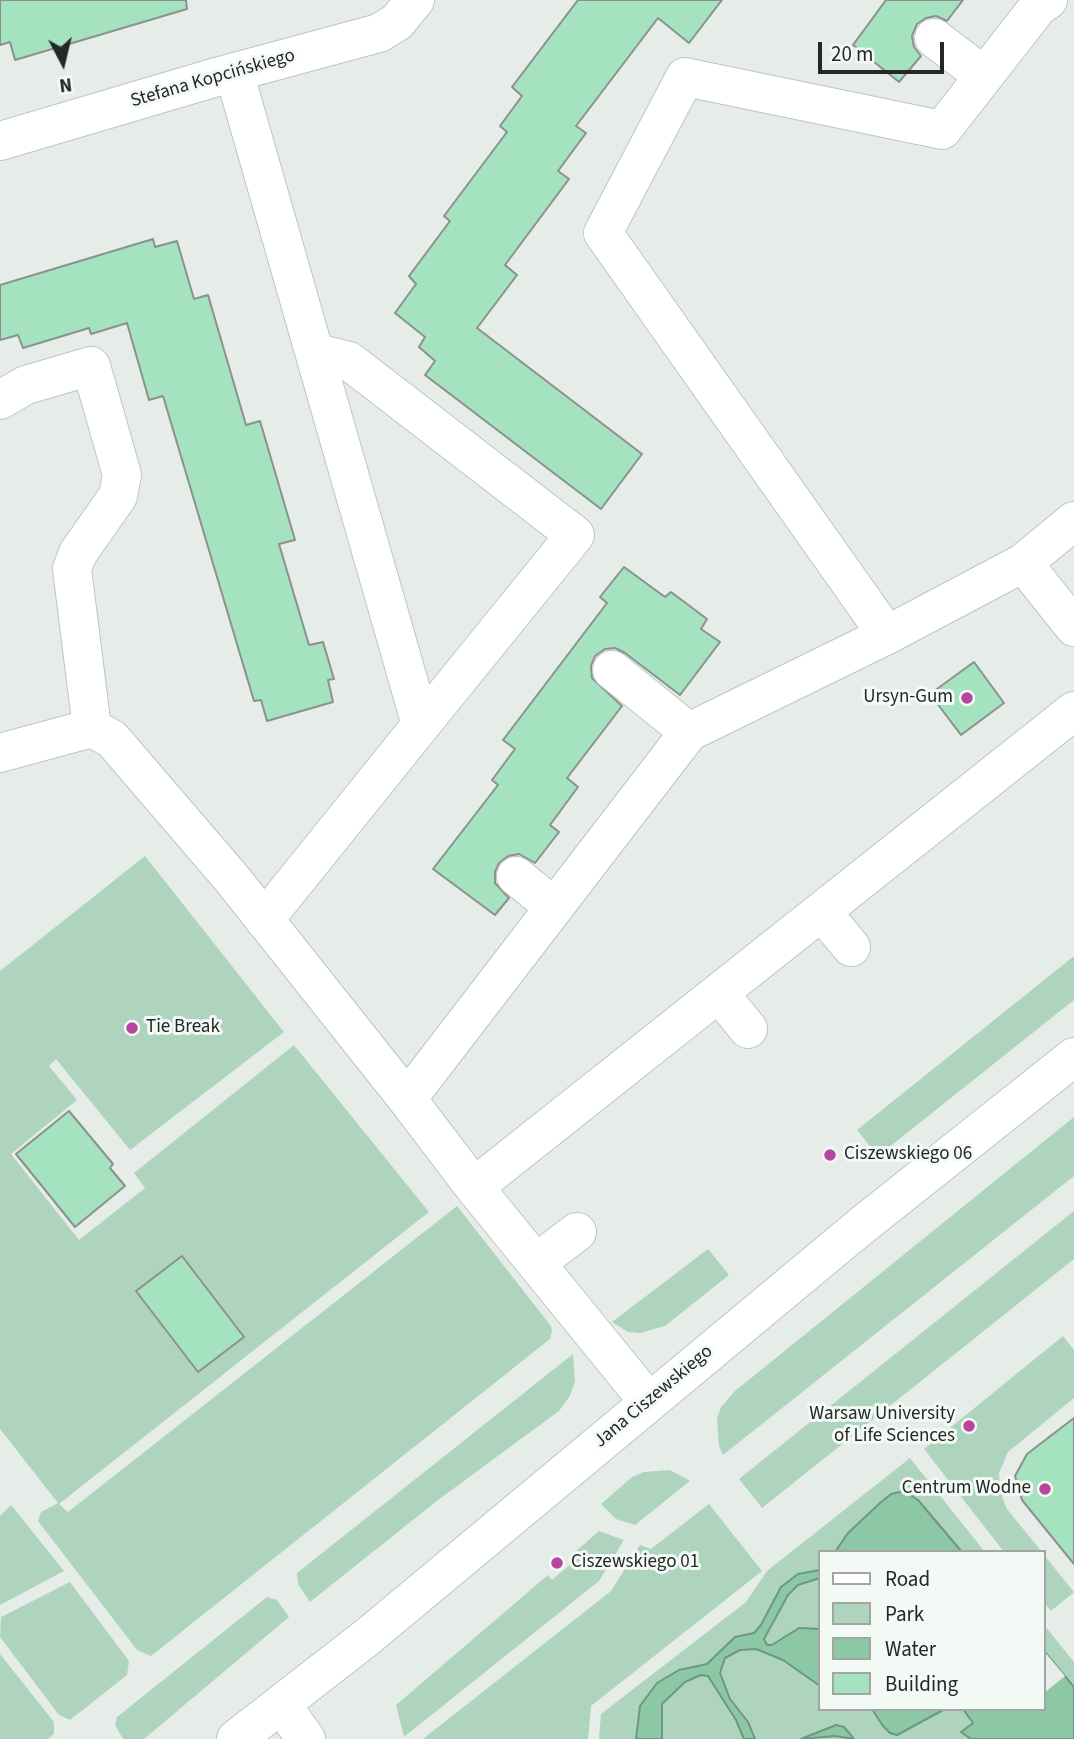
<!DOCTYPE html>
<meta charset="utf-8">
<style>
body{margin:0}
#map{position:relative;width:1074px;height:1739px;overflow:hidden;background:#e6ede9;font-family:"Source Sans 3",sans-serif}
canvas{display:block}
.legend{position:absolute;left:818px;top:1550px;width:228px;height:161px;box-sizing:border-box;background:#f3faf6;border:2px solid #a1a6a3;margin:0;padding:9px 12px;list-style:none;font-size:21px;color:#252726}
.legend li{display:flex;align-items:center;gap:14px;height:35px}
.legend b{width:35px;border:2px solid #a1a6a3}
.north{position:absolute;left:28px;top:28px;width:70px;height:70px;-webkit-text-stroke:5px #f3faf6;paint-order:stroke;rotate:173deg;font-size:19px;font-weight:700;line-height:28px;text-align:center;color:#252726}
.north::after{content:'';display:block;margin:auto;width:24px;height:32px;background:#252726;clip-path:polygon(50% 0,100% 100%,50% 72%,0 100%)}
.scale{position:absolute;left:818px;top:42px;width:126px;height:32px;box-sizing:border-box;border:4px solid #252726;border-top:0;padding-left:9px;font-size:21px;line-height:24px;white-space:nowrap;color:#252726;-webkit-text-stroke:5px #f3faf6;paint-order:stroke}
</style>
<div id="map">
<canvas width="1074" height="1739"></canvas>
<ul class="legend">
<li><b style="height:9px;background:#fff"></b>Road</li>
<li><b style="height:19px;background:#afd4be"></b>Park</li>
<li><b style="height:19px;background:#8cc8a6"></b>Water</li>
<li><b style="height:19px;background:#a5e2bf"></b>Building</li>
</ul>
<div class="north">N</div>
<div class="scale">20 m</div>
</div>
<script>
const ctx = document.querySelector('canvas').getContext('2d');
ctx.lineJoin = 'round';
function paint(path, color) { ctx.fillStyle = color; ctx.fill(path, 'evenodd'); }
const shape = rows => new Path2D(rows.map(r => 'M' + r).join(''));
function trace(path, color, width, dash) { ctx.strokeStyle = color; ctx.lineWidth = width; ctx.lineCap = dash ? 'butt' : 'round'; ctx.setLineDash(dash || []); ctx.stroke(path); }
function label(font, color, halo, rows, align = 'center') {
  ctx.font = font + ' "Source Sans 3",sans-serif'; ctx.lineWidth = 6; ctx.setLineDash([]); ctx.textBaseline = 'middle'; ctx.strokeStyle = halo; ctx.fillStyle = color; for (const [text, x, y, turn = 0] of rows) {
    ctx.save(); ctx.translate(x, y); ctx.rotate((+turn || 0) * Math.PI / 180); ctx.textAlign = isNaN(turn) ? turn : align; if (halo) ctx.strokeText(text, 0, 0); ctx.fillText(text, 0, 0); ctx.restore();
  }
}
paint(shape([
 [145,856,284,1032,130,1150,56,1059,49,1066,77,1100,11,1154,79,1240,145,1188,134,1173,294,1045,429,1212,59,1504,68,1512,457,1206,551,1326,552,1331,550,1339,151,1656,137,1650,38,1521,41,1512,58,1503,0,1429,0,971],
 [1074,956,1074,1000,878,1156,857,1130],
 [1074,1117,1074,1176,723,1455,719,1446,717,1419,721,1407,735,1391],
 [1074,1211,1074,1259,762,1508,739,1479],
 [708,1249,729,1275,665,1326,640,1333,628,1332,612,1322],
 [1063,1336,1074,1350,1074,1398,1008,1452,999,1473,1000,1491,1007,1509,1042,1552,1004,1552,924,1449],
 [573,1354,575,1381,570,1396,559,1411,438,1500,310,1602,298,1584,297,1573],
 [910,1458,985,1552,820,1552,820,1709,1044,1709,1044,1625,1074,1662,1074,1739,599,1739,601,1714,746,1602,767,1571],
 [670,1470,690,1481,635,1525,616,1519,601,1504,632,1477,644,1472],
 [709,1504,762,1571,591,1706,588,1739,423,1739,611,1591,640,1545,651,1549],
 [11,1505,64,1571,0,1605,0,1516],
 [599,1531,624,1540,599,1581,404,1737,396,1705,548,1575,552,1580,578,1558,574,1553],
 [1044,1555,1074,1592,1051,1611,1044,1603],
 [70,1582,129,1661,127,1675,70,1720,59,1715,0,1637,1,1617],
 [267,1597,277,1600,289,1617,144,1739,123,1739,115,1725,117,1717],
 [0,1654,54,1722,54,1734,48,1739,0,1739]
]), '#afd4be');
const water = shape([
 [904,1491,918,1500,962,1552,835,1552,848,1533,880,1503,891,1494,904,1491],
 [820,1570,820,1578,798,1585,788,1595,764,1639,767,1645,772,1645,799,1628,820,1629,820,1686,783,1660,756,1649,740,1650,725,1658,720,1673,730,1699,748,1722,755,1739,744,1739,736,1720,708,1676,701,1675,685,1682,662,1704,662,1739,636,1739,640,1706,657,1683,679,1670,707,1664,735,1637,754,1633,761,1625,781,1587,798,1574,820,1570],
 [1044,1651,1074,1687,1074,1739,971,1739,961,1732,973,1723,963,1709,1044,1709,1044,1651],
 [872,1709,945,1709,897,1735,890,1733,883,1726,872,1709],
 [836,1725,844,1727,854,1739,835,1736,801,1739,836,1725]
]);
paint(water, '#8cc8a6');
trace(water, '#6d9880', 2);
paint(shape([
 [1044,1651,1065,1676,1044,1693]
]), '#e6ede9');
const building = shape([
 [0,0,186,0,187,9,15,60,10,42,0,45,0,0],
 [578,0,722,0,689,43,658,18,576,126,586,133,558,171,569,179,505,265,517,275,477,328,642,454,601,509,425,375,435,361,419,347,425,337,395,313,416,284,409,276,450,221,444,216,507,132,500,126,522,96,512,87,578,0],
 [886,0,963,0,947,21,936,16,926,18,917,24,912,36,914,47,921,56,899,82,853,45,886,0],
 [153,239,155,247,177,241,194,299,208,295,246,425,260,421,295,540,279,544,309,645,323,642,334,679,328,680,333,702,267,721,261,700,254,701,163,396,149,400,127,323,91,334,89,328,23,348,18,335,0,340,0,285,153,239],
 [624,567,665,597,671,592,707,619,701,629,720,642,680,695,625,653,615,648,605,649,595,656,591,666,592,678,622,706,567,778,578,787,550,825,559,832,535,863,519,854,508,856,499,863,495,872,495,883,509,898,495,915,433,869,498,785,492,780,515,749,503,740,607,603,600,597,624,567],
 [974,662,1004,703,961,735,930,694,974,662],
 [69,1111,113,1164,110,1168,125,1186,75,1227,16,1154,69,1111],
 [182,1256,244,1337,198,1372,136,1291,182,1256],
 [1074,1418,1074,1564,1022,1500,1015,1476,1027,1454,1074,1418]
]);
paint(building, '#a5e2bf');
trace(building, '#8b918d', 2);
const minor = shape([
 [934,38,984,76],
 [234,72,421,725,264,920],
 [0,141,220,76,379,33,397,22,415,0],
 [316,353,349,361,575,535,421,725],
 [0,400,26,385,91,366,122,475,118,496,78,553,72,569,92,728],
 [1074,521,1023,563,1074,627],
 [887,635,603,233,685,77,942,130,1038,7,1048,0],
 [612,670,689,732],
 [0,753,92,728,112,739,233,880,407,1099,474,1187,648,1401],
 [516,876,554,907],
 [822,912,851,947],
 [719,993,748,1029],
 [407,1099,689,732,887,635,1023,563],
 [474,1187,1074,711],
 [536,1263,577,1232],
 [281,1704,306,1739],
 [236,1739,366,1638,860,1227,1074,1057]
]);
trace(minor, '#bec5c1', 40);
trace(minor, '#fff', 38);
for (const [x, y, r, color] of [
 [967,698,7,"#ba459c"],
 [132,1028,7,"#ba459c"],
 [830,1155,7,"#ba459c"],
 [969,1426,7,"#ba459c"],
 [1045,1489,7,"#ba459c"],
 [557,1563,7,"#ba459c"]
]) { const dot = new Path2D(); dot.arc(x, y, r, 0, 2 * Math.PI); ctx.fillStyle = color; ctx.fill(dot); trace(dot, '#f3faf6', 2.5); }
label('19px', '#252726', '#f3faf6', [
 ["Stefana Kopcińskiego",213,79,-16],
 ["Jana Ciszewskiego",654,1397,-40]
]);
label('19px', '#252726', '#f3faf6', [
 ["Ursyn-Gum",953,698],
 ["Tie Break",146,1028,"left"],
 ["Ciszewskiego 06",844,1155,"left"],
 ["Warsaw University",955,1415],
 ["of Life Sciences",955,1437],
 ["Centrum Wodne",1031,1489],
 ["Ciszewskiego 01",571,1563,"left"]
], 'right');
</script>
